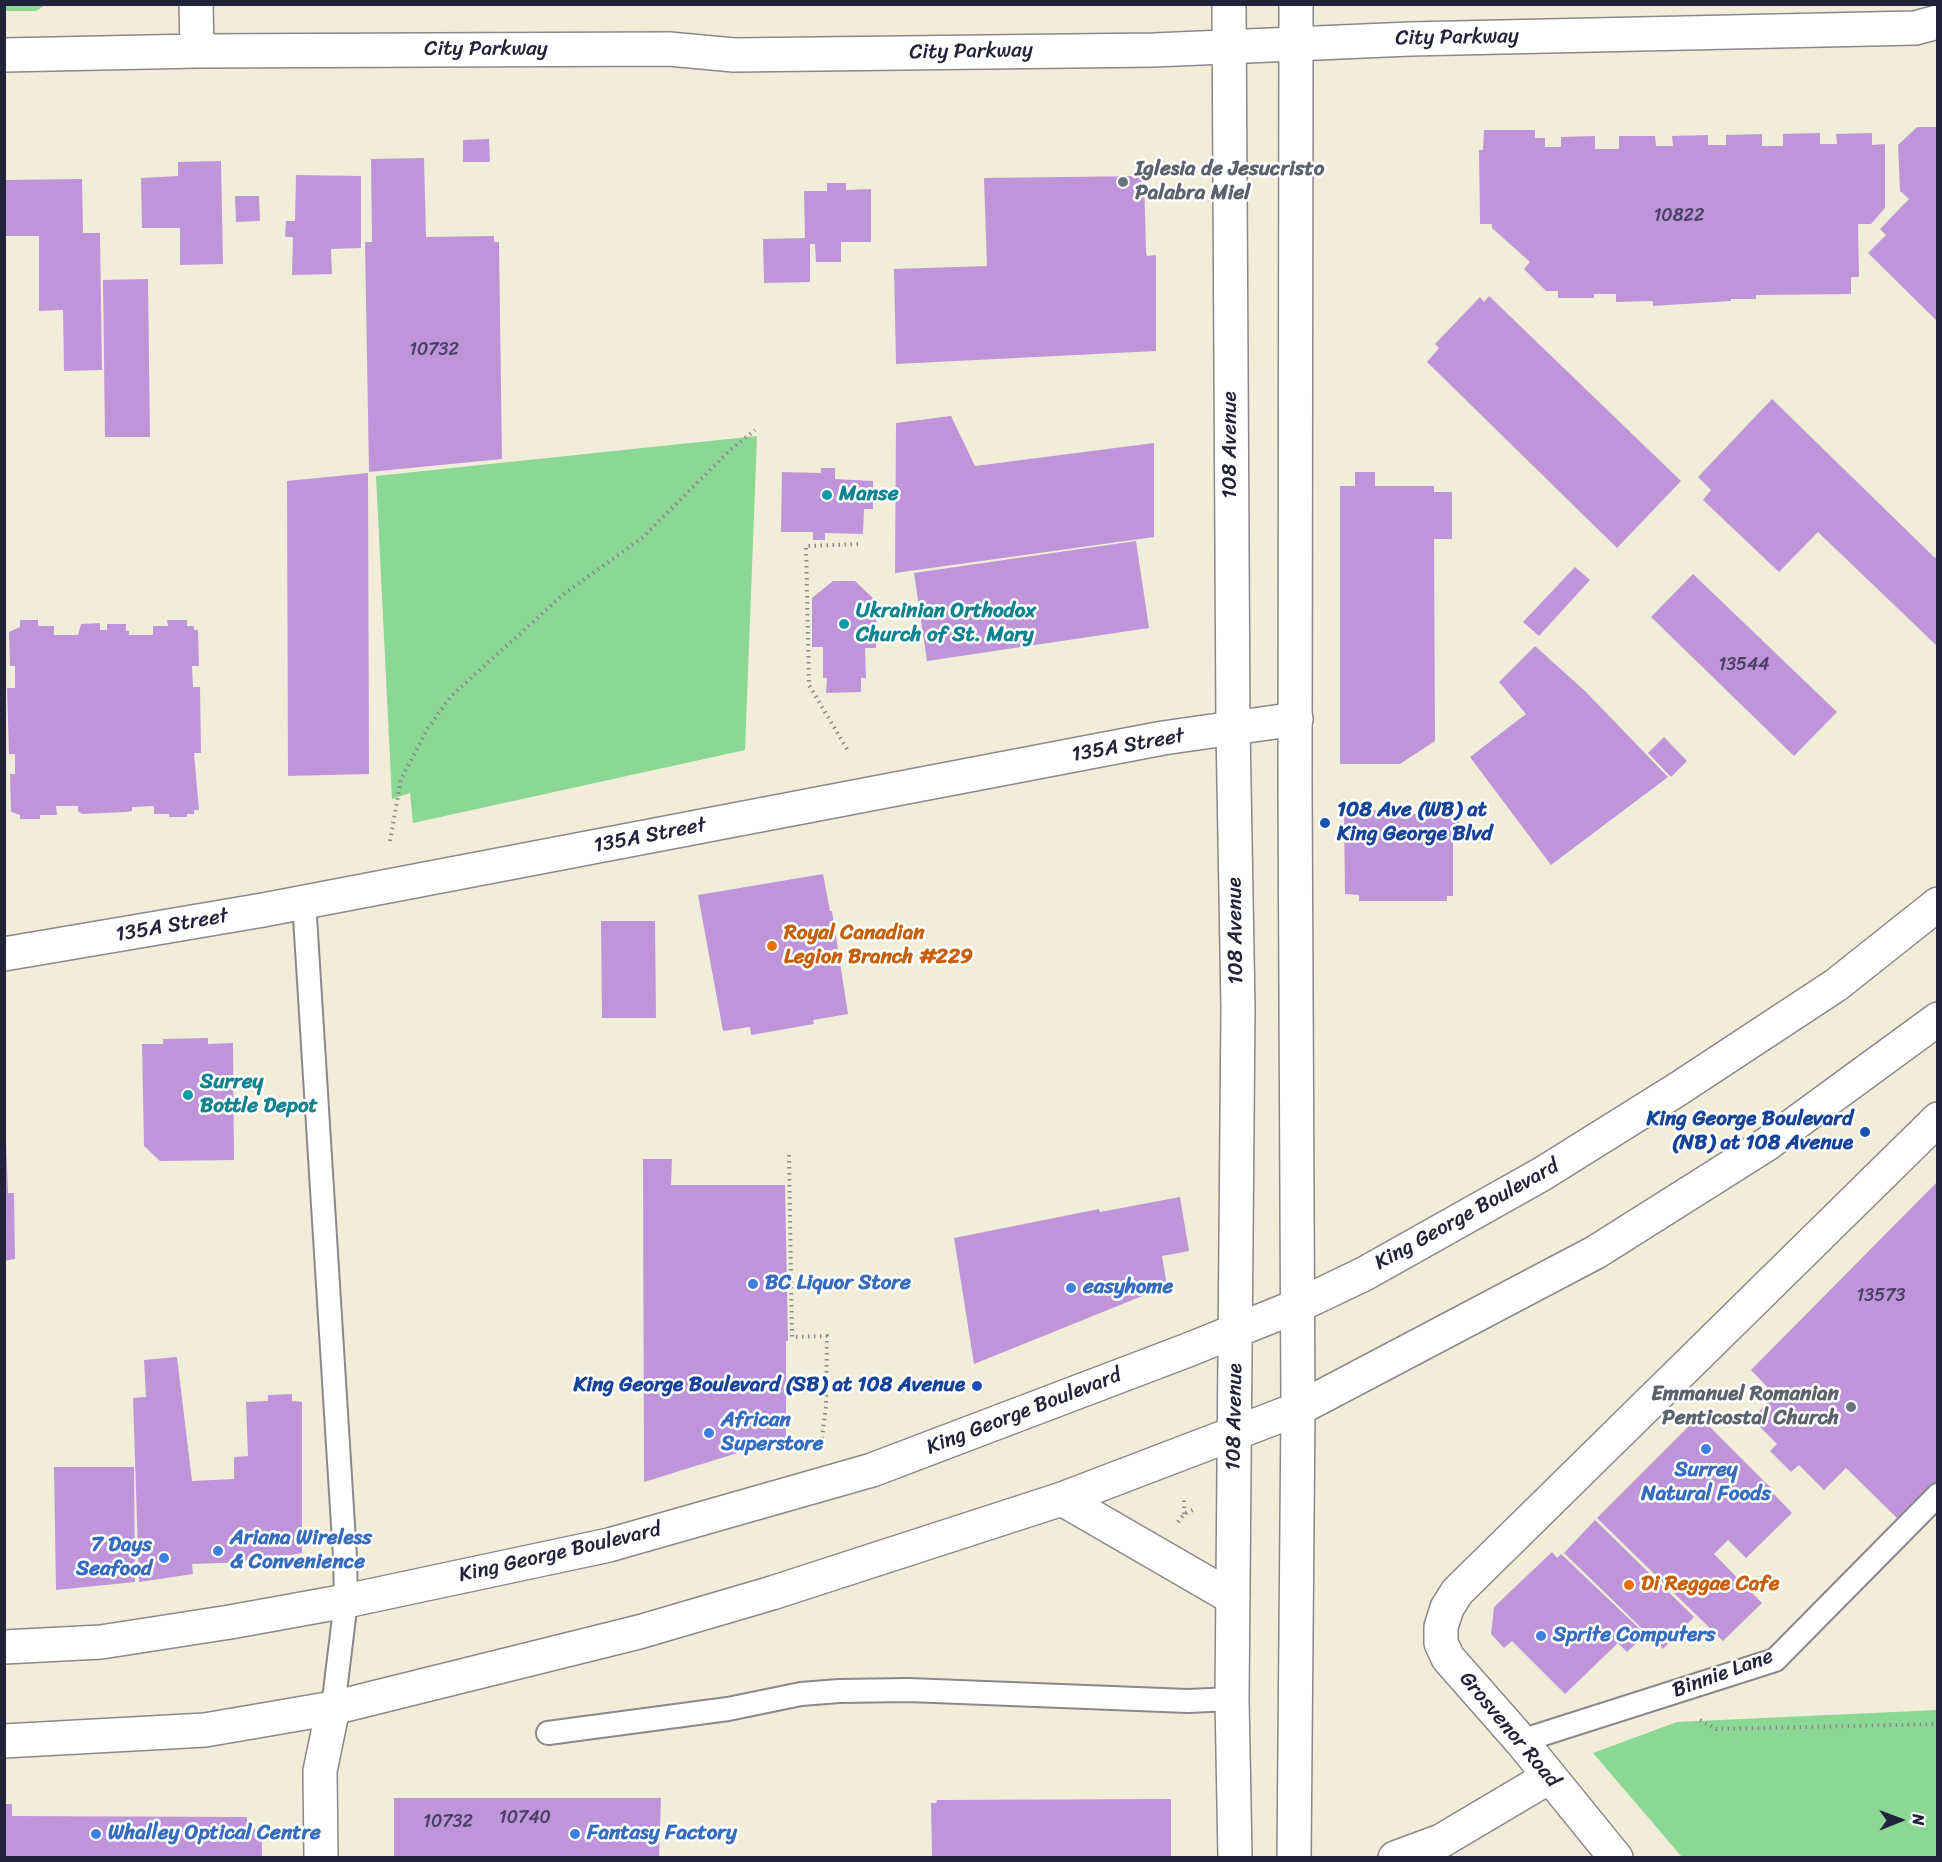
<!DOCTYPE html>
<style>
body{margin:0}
#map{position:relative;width:1942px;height:1862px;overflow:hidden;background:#f2edd9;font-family:Sriracha,sans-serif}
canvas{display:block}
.frame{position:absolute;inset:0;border:6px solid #22223b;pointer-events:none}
.north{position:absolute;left:1870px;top:1790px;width:60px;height:60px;-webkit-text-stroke:4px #fff;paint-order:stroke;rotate:89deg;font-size:16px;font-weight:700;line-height:24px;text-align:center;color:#22223b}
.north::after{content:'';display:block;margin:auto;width:21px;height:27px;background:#22223b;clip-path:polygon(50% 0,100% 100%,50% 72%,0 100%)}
</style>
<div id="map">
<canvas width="1942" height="1862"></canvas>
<div class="frame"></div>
<div class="north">N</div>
</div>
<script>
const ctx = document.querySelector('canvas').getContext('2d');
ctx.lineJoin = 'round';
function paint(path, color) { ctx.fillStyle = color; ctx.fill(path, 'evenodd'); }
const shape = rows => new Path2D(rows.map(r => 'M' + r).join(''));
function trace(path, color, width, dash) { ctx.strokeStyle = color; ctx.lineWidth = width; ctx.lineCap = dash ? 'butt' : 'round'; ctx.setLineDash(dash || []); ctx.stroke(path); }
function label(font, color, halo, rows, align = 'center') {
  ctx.font = font + ' Sriracha,sans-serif'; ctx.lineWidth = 5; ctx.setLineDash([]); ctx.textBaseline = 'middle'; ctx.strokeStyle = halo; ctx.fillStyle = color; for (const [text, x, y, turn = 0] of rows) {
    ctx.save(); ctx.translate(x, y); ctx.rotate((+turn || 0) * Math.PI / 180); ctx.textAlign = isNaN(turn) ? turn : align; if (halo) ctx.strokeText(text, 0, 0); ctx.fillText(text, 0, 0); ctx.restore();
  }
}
paint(shape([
 [4,5,5,4,45,5,36,11,5,11],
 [757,436,745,750,413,823,410,793,392,799,376,476],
 [1937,1710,1937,1857,1682,1857,1593,1753,1677,1722]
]), '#8bd794');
paint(shape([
 [1917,127,1938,127,1938,322,1868,253,1886,235,1880,229,1909,199,1900,191,1898,145],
 [1484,130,1535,130,1535,138,1545,138,1545,147,1561,147,1561,137,1595,136,1595,149,1619,149,1619,136,1655,136,1656,146,1673,146,1672,136,1708,135,1708,145,1726,145,1726,135,1762,134,1762,146,1783,146,1783,134,1820,133,1820,144,1837,144,1836,134,1872,133,1872,145,1885,144,1885,208,1871,224,1858,224,1859,277,1851,277,1851,294,1756,295,1756,299,1731,299,1731,301,1653,306,1653,301,1616,302,1616,294,1594,294,1594,298,1558,298,1558,291,1546,291,1524,269,1530,262,1492,228,1492,224,1480,224,1479,150,1483,150],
 [489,139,490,162,463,162,463,140],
 [424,158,426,237,494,236,494,242,499,242,502,459,369,472,365,242,372,242,371,159],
 [221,161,223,264,180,265,180,228,142,228,141,178,178,176,178,162],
 [296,175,361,176,361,248,331,249,332,274,292,275,293,237,285,237,286,221,295,221],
 [1144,176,1146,252,1147,256,1156,255,1156,351,896,364,894,269,987,266,984,178],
 [82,179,83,233,100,233,102,370,64,371,63,310,39,311,39,236,4,236,4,180],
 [827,183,846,183,846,190,871,189,871,242,841,242,841,262,816,262,815,244,810,244,810,282,764,283,763,239,805,238,804,191,827,191],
 [235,196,259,196,260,221,236,222],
 [148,279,150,437,105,437,103,280],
 [1489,296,1681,481,1617,548,1427,362,1439,348,1435,344,1480,297,1484,302],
 [1772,399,1935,558,1938,556,1938,647,1818,532,1779,572,1703,500,1711,490,1698,477],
 [951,416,975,466,1154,443,1154,537,895,573,896,423],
 [821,468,835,468,835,479,873,481,873,509,864,509,863,534,825,533,825,540,813,540,813,532,781,532,782,472,821,473],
 [1355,472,1375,472,1375,486,1434,486,1434,492,1452,492,1452,539,1434,539,1435,741,1400,764,1340,764,1340,486,1355,486],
 [368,473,369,774,288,776,287,481],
 [1136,541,1149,628,927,661,914,573],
 [1575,567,1590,580,1539,636,1523,622],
 [1693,574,1837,712,1794,756,1651,617],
 [833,581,855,581,876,601,876,648,865,648,866,678,861,678,861,692,826,693,827,678,823,678,823,647,812,647,812,598],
 [20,620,38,620,38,626,54,626,54,635,78,635,81,624,100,623,100,630,107,630,107,624,126,624,126,631,129,631,129,635,153,635,153,626,168,626,167,620,187,620,187,626,194,626,194,630,198,630,199,666,192,666,193,687,200,687,201,753,194,753,199,810,194,810,194,814,187,814,187,817,169,817,169,814,154,814,154,806,132,807,132,811,127,812,82,814,78,811,78,806,56,806,57,815,40,815,40,819,20,819,20,815,11,812,10,774,15,774,15,754,9,754,7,688,15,688,15,666,10,666,9,632,20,627],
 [1535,646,1585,691,1668,777,1551,865,1470,757,1526,714,1499,682],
 [1664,737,1687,761,1671,777,1648,753],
 [1407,810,1407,814,1451,814,1452,821,1459,822,1460,834,1453,834,1453,896,1447,896,1447,901,1359,901,1359,895,1345,894,1344,811],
 [823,874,830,911,832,911,848,1014,813,1020,814,1024,751,1035,750,1027,723,1031,698,895],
 [601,921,655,921,656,1018,602,1018],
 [208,1038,208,1044,233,1043,234,1160,160,1161,144,1146,142,1044,163,1044,163,1039],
 [4,1089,8,1193,14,1193,15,1259,4,1261],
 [643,1159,672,1159,671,1185,785,1185,788,1341,786,1341,786,1438,644,1482],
 [1938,1181,1938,1489,1903,1524,1846,1468,1824,1490,1799,1465,1791,1472,1770,1451,1777,1444,1752,1419,1775,1395,1751,1370],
 [1180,1197,1189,1251,1162,1256,1167,1286,974,1364,954,1238,1099,1209,1100,1212],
 [177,1357,192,1481,234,1479,234,1457,248,1456,246,1402,268,1401,268,1395,292,1394,292,1401,302,1402,302,1553,250,1562,192,1564,193,1574,139,1582,133,1398,146,1397,144,1360],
 [1699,1416,1771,1488,1769,1489,1792,1513,1746,1558,1728,1540,1714,1554,1762,1603,1723,1641,1597,1518],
 [54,1467,134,1467,135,1582,56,1590],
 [1595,1520,1694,1617,1663,1649,1564,1553],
 [1552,1552,1557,1558,1561,1554,1642,1631,1642,1638,1627,1652,1618,1643,1565,1694,1512,1641,1504,1648,1491,1634,1494,1607],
 [394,1798,661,1798,659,1857,394,1857],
 [1171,1799,1171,1857,932,1857,931,1803,936,1803,937,1800],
 [4,1804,12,1804,12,1816,247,1817,247,1829,262,1829,262,1857,4,1857]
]), '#bf95da');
const service = shape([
 [304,901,345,1557,346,1601,333,1708],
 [548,1733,728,1709,801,1694,839,1691,909,1690,1188,1701,1232,1699],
 [1521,1741,1775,1660,1938,1495]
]);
const minor = shape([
 [1395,1858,1441,1841,1549,1777],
 [1616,1858,1521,1741,1448,1658,1441,1643,1441,1627,1447,1608,1457,1592,1938,1119]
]);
const tertiary = shape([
 [196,4,197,51],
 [4,55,197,51,669,49,734,55,1154,50,1410,39,1915,28,1938,22],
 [4,954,263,910,1163,738,1296,719],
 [321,1858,320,1771,333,1708]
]);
const secondary = shape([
 [1229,4,1233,728,1238,1007,1232,1699,1235,1858],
 [1294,1858,1298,1409,1295,785,1296,4]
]);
const primary = shape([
 [1062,1499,1233,1598],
 [4,1647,101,1642,230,1622,346,1601,609,1545,872,1470,1188,1350,1297,1306,1364,1274,1542,1174,1678,1089,1836,985,1938,904],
 [4,1741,205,1730,333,1708,639,1632,772,1593,1062,1499,1298,1409,1596,1252,1767,1144,1938,1019]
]);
trace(service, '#8a888a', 26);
trace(minor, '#8a888a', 36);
trace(tertiary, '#8a888a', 36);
trace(secondary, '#8a888a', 36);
trace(primary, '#8a888a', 36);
trace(shape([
 [847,749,809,685,806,546,860,544],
 [390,841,401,779,428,728,451,696,565,593,642,538,728,452,755,430],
 [789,1155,792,1337,827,1336,826,1406,822,1438],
 [1184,1514,1184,1498],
 [1178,1522,1184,1514,1195,1509],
 [1700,1720,1716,1729,1938,1724]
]), '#8a888a', 4, [1.5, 4.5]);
trace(service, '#fff', 22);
trace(minor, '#fff', 33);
trace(tertiary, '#fff', 33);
trace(secondary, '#fff', 33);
trace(primary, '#fff', 33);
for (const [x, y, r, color] of [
 [1123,182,6,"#6b7280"],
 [827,495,6,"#0f9aa8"],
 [844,624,6,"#0f9aa8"],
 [1325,823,6,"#1a4fb4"],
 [772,946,6,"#e8710a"],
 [188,1095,6,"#0f9aa8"],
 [1865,1132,6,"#1a4fb4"],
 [753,1284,6,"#3f7fe0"],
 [1071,1288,6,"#3f7fe0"],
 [977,1386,6,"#1a4fb4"],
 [1851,1407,6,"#6b7280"],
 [709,1433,6,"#3f7fe0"],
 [1706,1449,6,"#3f7fe0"],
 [218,1551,6,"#3f7fe0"],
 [164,1558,6,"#3f7fe0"],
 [1629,1585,6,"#e8710a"],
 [1541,1636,6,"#3f7fe0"],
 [96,1834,6,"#3f7fe0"],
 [575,1834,6,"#3f7fe0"]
]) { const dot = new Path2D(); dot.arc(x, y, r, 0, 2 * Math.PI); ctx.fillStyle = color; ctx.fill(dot); trace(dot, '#fff', 2); }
label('18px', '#493f63', null, [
 ["10822",1679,216],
 ["10732",434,350],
 ["13544",1744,665],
 ["13573",1881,1296],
 ["10740",525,1818],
 ["10732",448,1822]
]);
label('21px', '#22223b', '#fff', [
 ["City Parkway",1457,38,-1],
 ["City Parkway",486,50],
 ["City Parkway",971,52,-1],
 ["108 Avenue",1231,445,-90],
 ["135A Street",1128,746,-10],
 ["135A Street",650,836,-11],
 ["135A Street",172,926,-10],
 ["108 Avenue",1236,931,-91],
 ["King George Boulevard",1467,1215,-29],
 ["King George Boulevard",1024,1412,-21],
 ["108 Avenue",1235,1417,-89],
 ["King George Boulevard",560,1553,-13],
 ["Binnie Lane",1723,1674,-20],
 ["Grosvenor Road",1509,1730,50]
]);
label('bold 21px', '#5b616d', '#fff', [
 ["Iglesia de Jesucristo",1135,170],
 ["Palabra Miel",1135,194],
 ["Emmanuel Romanian",1839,1395,"right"],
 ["Penticostal Church",1839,1419,"right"]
], 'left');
label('bold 21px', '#0d838f', '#fff', [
 ["Manse",839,495],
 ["Ukrainian Orthodox",856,612],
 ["Church of St. Mary",856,636],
 ["Surrey",200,1083],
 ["Bottle Depot",200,1107]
], 'left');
label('bold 21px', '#164399', '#fff', [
 ["108 Ave (WB) at",1337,811,"left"],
 ["King George Blvd",1337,835,"left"],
 ["King George Boulevard",1853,1120],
 ["(NB) at 108 Avenue",1853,1144],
 ["King George Boulevard (SB) at 108 Avenue",965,1386]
], 'right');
label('bold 21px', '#c56008', '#fff', [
 ["Royal Canadian",784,934],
 ["Legion Branch #229",784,958],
 ["Di Reggae Cafe",1641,1585]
], 'left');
label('bold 21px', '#366cbe', '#fff', [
 ["BC Liquor Store",765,1284],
 ["easyhome",1083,1288],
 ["African",721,1421],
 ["Superstore",721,1445],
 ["Surrey",1706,1471,"center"],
 ["Natural Foods",1706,1495,"center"],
 ["Ariana Wireless",230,1539],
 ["& Convenience",230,1563],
 ["7 Days",152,1546,"right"],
 ["Seafood",152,1570,"right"],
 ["Sprite Computers",1553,1636],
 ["Whalley Optical Centre",108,1834],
 ["Fantasy Factory",587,1834]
], 'left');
</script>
